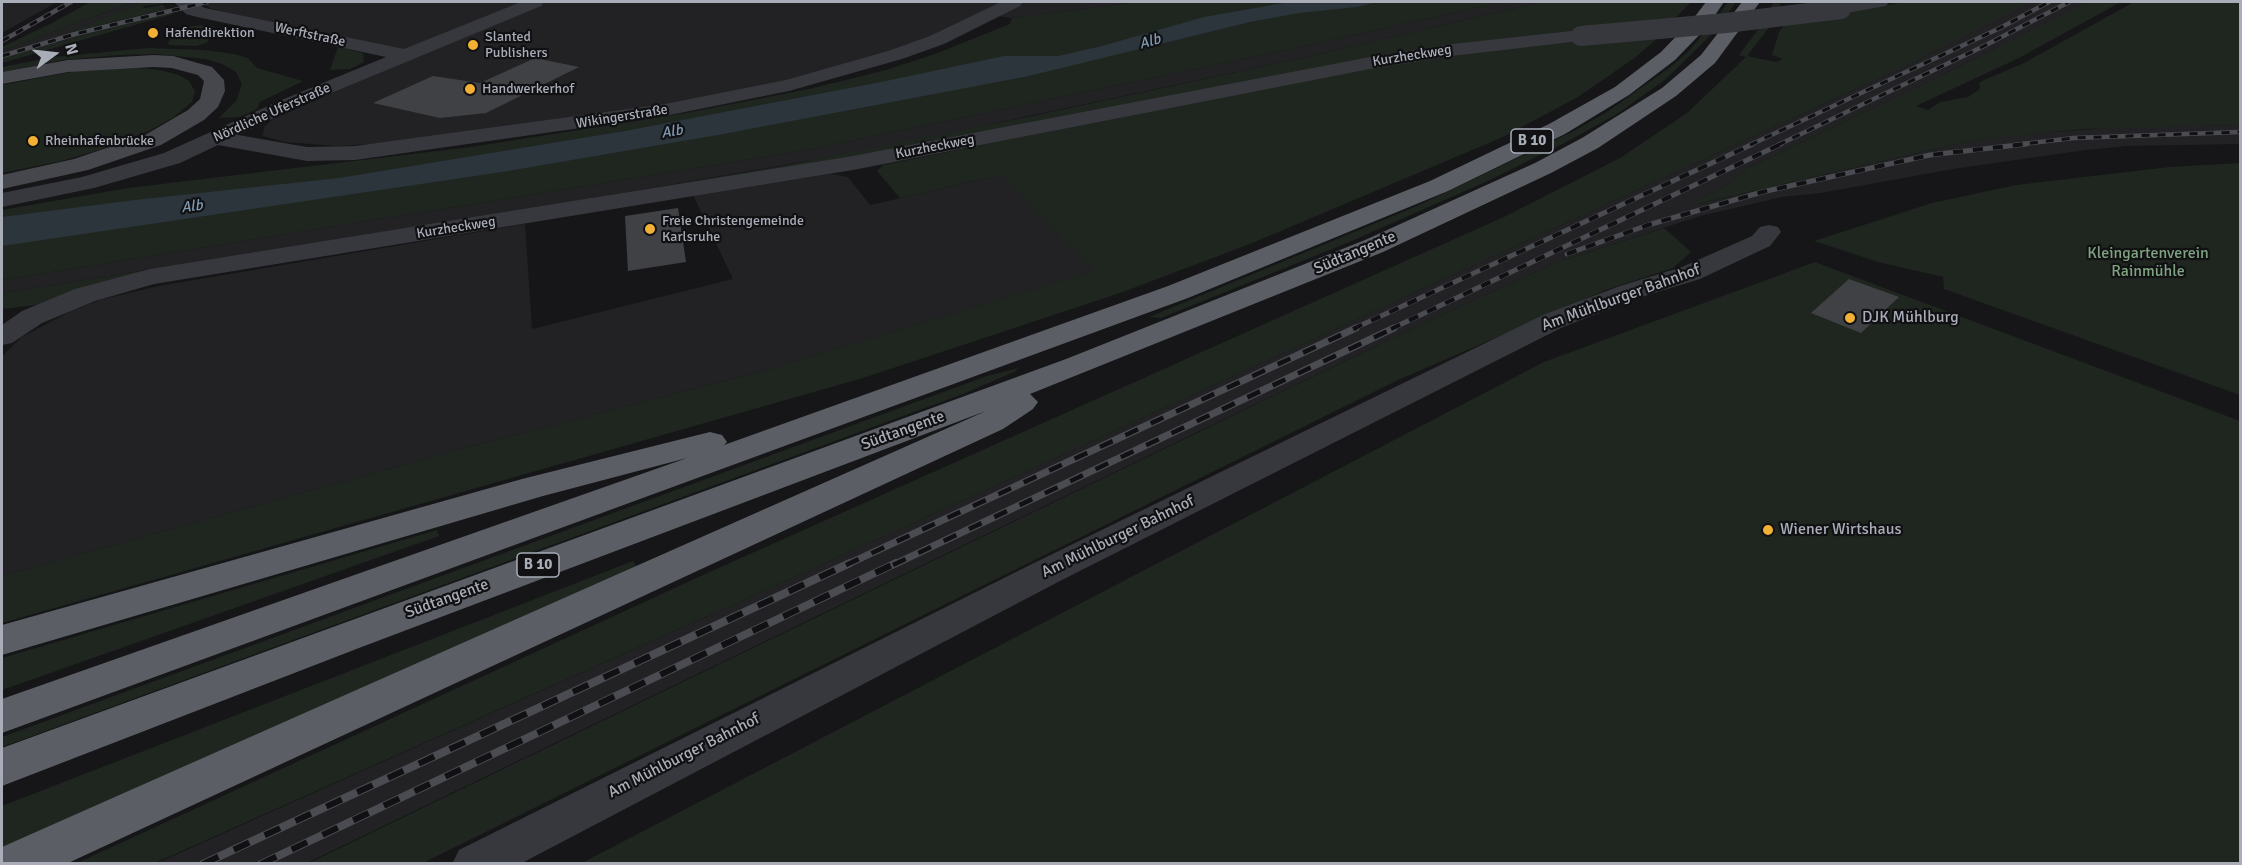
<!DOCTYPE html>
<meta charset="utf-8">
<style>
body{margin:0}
#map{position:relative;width:2242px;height:865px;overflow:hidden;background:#161618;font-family:Signika,sans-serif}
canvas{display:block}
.frame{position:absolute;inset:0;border:3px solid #a8adb8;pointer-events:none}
.north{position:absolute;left:24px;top:24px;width:60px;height:60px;-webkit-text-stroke:4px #111113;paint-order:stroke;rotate:75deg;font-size:16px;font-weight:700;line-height:24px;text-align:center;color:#a8adb8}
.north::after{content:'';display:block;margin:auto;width:21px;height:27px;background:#a8adb8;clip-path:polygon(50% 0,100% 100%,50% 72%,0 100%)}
</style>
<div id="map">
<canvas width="2242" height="865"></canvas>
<div class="frame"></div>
<div class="north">N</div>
</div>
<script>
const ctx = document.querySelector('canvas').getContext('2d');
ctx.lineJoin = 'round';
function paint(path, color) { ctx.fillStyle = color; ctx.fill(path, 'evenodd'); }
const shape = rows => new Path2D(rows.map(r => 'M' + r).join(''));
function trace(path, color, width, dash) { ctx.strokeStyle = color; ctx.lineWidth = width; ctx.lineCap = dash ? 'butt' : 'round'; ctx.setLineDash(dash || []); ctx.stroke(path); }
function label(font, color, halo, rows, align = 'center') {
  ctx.font = font + ' Signika,sans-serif'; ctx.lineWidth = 4.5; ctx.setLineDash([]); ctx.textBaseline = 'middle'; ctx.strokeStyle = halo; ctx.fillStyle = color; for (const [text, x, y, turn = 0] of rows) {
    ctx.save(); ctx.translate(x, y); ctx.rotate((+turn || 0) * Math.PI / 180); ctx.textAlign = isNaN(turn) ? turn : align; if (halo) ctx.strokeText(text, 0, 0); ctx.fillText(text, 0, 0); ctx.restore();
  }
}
paint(shape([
 [2,2,57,2,2,33],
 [67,2,75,2,2,43,2,38],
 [133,2,142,2,70,33,166,9,170,12,2,58,2,51],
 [201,2,1137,2,1012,18,990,15,937,40,737,97,387,143,337,146,285,142,263,136,264,127,273,119,421,54,234,15,210,8],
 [1503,2,1542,2,1307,57,869,150,572,202,2,293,2,280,807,150,1286,50],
 [2033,2,2087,2,1924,84,1747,168,1726,186,1695,202,1698,204,1974,140,2016,135,2120,127,2240,125,2240,144,2127,146,2086,150,1953,169,1821,193,1782,197,1700,216,1555,263,1422,324,1150,455,307,863,155,864,728,607,1034,468,1906,66],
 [831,174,848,177,870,205,1001,175,1095,271,763,371,457,450,2,576,2,356,22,337,71,311,103,299,159,286,525,224,532,329,733,279,693,195]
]), '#222225');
paint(shape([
 [90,2,133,2,2,51,2,47,52,23],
 [142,2,163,2,163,4,143,6,144,8,163,5,166,9,68,33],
 [1137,2,1503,2,1286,50,807,150,2,280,2,210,128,188,471,147,686,113,809,89,886,70,935,54,1010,24,1012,18],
 [1542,2,1691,2,1669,25,1538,36,848,159,572,202,782,166,1037,115,1307,57],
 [1728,2,1736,2,1716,30,1666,79,1617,114,1570,140,1490,180,1347,243,1161,318,1149,317,1417,206,1572,132,1607,112,1669,68,1687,53,1714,22],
 [1774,2,1779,2,1784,17,1770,26,1747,56,1776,62,1783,59,1772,55,1779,32,1785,24,1904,2,2033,2,1906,66,1034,468,728,607,155,863,75,864,703,575,1506,216,1620,158,1687,113,1746,57,1739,55,1760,27],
 [2087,2,2121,2,2019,58,1916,106,1928,110,1940,102,1968,97,1980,89,1979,83,1984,80,2024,63,2134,2,2240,2,2240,125,2083,129,1974,140,1697,204,1695,202,1726,186,1747,168,1924,84],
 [170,12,173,14,2,63,2,58,11,55],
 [205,25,214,26,207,43,196,46,169,45,168,42,183,27],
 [1661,35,1636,57,1578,97,1503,137,1250,244,1120,293,863,378,2,623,2,576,457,450,763,371,1094,271,1001,175,900,198,877,171,883,165,1370,67,1525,45],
 [338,47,363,53,364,62,350,69,330,70],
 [148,48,204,50,234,54,248,58,257,68,303,81,260,102,257,109,240,117,219,118,236,101,242,84,236,72,222,64,206,59,156,54,118,55,63,60,2,72,2,67,54,57],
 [138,68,160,70,179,75,189,81,195,91,192,102,174,117,147,132,99,150,61,161,2,173,2,85,76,71],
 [2240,163,2240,395,1944,289,1943,277,1878,262,1814,241,1932,203,2016,185,2169,167],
 [1664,228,1691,252,1673,268,1606,290,1398,380,423,863,307,864,1422,324,1555,263],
 [254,253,46,304,2,309,2,293],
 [1815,262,2240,421,2240,863,580,864,1544,362],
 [1019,368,1014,372,963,394,2,747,2,737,987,376],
 [437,530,439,536,2,690,2,658],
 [633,561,639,571,2,855,2,806]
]), '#1e261f');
paint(shape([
 [1289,2,1377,2,1357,7,1299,13,1250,22,1029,76,718,135,502,172,2,246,2,217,135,200,339,178,625,131,881,82,1004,56,1058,56,1102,46,1204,17]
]), '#2c353c');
paint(shape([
 [535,58,579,67,486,113,440,118,373,103,433,76,480,83],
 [678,208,686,262,628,271,625,216],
 [1849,279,1899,297,1861,333,1811,313]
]), '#404145');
paint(shape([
 [174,2,193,2,205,8,404,49,521,2,544,2,541,6,293,109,238,135,307,147,355,146,665,104,786,80,888,51,930,36,1001,2,1023,2,1020,6,944,44,902,59,789,91,665,116,355,160,307,161,218,145,180,163,94,188,2,207,2,193,82,177,164,153,279,101,386,57,197,17,186,14,174,2],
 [1854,2,1889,2,1886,6,1841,14,1835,13,1832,9,1835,5,1854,2],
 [1581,30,1588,32,1590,36,1588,40,1452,56,1370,69,853,170,154,284,95,301,42,323,12,343,2,345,2,325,22,311,75,289,150,269,853,156,1370,57,1452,44,1581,30],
 [1769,225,1778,227,1781,232,1770,246,1700,279,1638,298,1563,327,1060,581,520,864,452,864,459,850,1034,563,1543,315,1620,286,1682,267,1752,236,1760,227,1769,225]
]), '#37383d');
paint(shape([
 [154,55,173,56,212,67,224,80,225,91,218,107,204,120,161,145,88,170,2,189,2,175,74,159,145,135,188,110,200,99,204,81,198,75,172,68,154,67,68,72,2,84,2,72,68,60,154,55]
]), '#45474d');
paint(shape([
 [1706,2,1724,2,1707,27,1675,60,1629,95,1565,134,1448,191,1188,298,2,733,2,699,687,458,543,496,2,655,2,625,522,479,710,432,722,435,727,442,724,445,1168,286,1430,181,1549,124,1615,87,1661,52,1693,19,1706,2],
 [1742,2,1760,2,1715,63,1676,96,1598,148,1551,173,1383,252,1030,394,1038,402,1033,409,1003,429,66,864,2,864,2,847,986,411,359,648,2,786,2,748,1066,359,1365,240,1535,163,1582,138,1662,88,1701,55,1742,2]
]), '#5b5e65');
const railFar3 = shape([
 [2,41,71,2],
 [2,56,75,34,207,2],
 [1750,145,2000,28,2049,2],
 [1778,145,1982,47,2069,2],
 [2014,145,2074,138,2240,132]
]);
const railFar2 = shape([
 [1567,254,1648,225,1762,192,1930,155,2026,144],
 [1353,329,1753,144],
 [1391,329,1781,144]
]);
const railFar1 = shape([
 [846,565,1356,328],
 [893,565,1394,328]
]);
const rail = shape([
 [203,864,850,563],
 [261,864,896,563]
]);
trace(railFar3, '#4a4c52', 4.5);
trace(railFar2, '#4a4c52', 5);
trace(railFar1, '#4a4c52', 7);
trace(rail, '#4a4c52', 8);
trace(railFar3, '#111113', 3, [8]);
trace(railFar2, '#111113', 4, [10]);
trace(railFar1, '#111113', 4.5, [14]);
trace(rail, '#111113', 6, [17]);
trace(shape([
 [1581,36,1726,23,1841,9]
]), '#37383d', 20);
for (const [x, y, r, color] of [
 [153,33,6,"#f2b134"],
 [473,45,6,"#f2b134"],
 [470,89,6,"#f2b134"],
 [33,141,6,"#f2b134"],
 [650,229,6,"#f2b134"],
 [1850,318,6,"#f2b134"],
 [1768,530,6,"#f2b134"]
]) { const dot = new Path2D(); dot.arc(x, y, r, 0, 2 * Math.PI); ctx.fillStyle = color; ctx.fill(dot); trace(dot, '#111113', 2); }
label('14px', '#a8adb8', '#111113', [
 ["Hafendirektion",165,33],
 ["Slanted",485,37],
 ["Publishers",485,53],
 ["Handwerkerhof",482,89],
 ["Rheinhafenbrücke",45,141],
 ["Freie Christengemeinde",662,221],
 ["Karlsruhe",662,237]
], 'left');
label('14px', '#a8adb8', '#111113', [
 ["Werftstraße",310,35,12],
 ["Kurzheckweg",1412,56,-9],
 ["Nördliche Uferstraße",272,113,-24],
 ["Wikingerstraße",622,117,-9],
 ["Kurzheckweg",935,147,-11],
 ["Kurzheckweg",456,228,-9]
]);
label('italic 15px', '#7f9bb3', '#111113', [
 ["Alb",1150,42,-16],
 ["Alb",672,132,-10],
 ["Alb",192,207,-7]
]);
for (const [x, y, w] of [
 [1532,141,42],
 [538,565,42]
]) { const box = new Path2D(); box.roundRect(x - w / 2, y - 12, w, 24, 4.5); ctx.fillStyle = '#111113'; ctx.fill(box); trace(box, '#a8adb8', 1.5); }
label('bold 15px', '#a8adb8', null, [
 ["B 10",1532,141],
 ["B 10",538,565]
]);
label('16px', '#a8adb8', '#111113', [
 ["Südtangente",1355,253,-23],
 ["Am Mühlburger Bahnhof",1621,298,-20],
 ["Südtangente",903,431,-20],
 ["Am Mühlburger Bahnhof",1118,537,-26],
 ["Südtangente",447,599,-20],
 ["Am Mühlburger Bahnhof",684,756,-27]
]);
label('16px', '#7fa381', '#111113', [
 ["Kleingartenverein",2148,254],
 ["Rainmühle",2148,272]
]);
label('16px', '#a8adb8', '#111113', [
 ["DJK Mühlburg",1862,318],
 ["Wiener Wirtshaus",1780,530]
], 'left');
</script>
